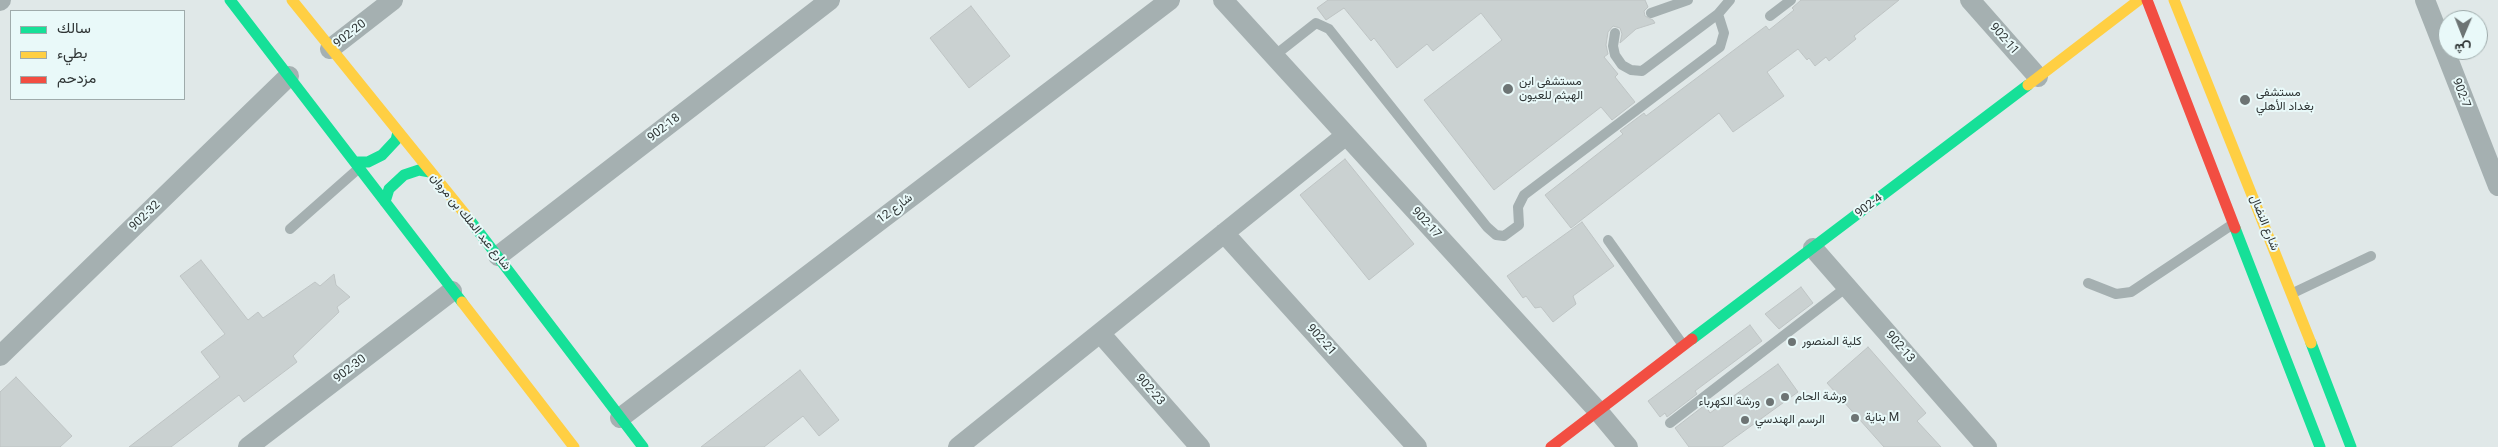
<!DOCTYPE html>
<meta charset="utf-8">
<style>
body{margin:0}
#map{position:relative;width:2498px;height:447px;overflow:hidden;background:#e0e8e8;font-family:Roboto,Vazirmatn,sans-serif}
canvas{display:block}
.legend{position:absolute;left:10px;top:10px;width:175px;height:90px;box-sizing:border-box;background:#e9f9f9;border:1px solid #9fabab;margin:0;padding:6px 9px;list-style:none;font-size:15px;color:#2f3535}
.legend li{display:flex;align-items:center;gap:10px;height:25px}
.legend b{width:25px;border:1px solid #9fabab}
.north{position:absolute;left:2438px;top:10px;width:50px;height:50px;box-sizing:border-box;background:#e9f9f9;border:1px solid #9fabab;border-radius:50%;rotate:181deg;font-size:14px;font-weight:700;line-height:20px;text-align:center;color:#2f3535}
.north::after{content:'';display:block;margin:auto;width:18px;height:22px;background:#6d7474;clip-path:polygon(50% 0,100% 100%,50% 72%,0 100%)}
</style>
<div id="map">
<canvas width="2498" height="447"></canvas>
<ul class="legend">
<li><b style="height:6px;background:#16e098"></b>سالك</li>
<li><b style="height:6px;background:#ffcf43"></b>بطيء</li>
<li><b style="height:6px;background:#f24e42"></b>مزدحم</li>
</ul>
<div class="north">ش</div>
</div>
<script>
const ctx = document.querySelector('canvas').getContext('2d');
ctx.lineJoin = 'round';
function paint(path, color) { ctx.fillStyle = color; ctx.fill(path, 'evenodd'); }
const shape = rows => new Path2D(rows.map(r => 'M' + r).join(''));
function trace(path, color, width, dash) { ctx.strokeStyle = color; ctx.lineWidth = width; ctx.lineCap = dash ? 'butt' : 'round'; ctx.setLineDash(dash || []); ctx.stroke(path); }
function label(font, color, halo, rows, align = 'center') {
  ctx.font = font + ' Roboto,Vazirmatn,sans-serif'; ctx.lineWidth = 4; ctx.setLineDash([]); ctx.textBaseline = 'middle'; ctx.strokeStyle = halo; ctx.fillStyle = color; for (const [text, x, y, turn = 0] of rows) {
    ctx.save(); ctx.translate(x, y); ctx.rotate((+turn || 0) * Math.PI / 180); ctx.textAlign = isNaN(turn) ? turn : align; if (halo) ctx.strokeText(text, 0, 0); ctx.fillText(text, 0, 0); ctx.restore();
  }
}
const building = shape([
 [1328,0,1645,0,1648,7,1644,11,1645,16,1653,20,1655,23,1636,29,1620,43,1622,34,1620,28,1613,26,1608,32,1606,45,1608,54,1604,57,1618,74,1615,77,1635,102,1612,120,1601,107,1494,190,1424,100,1502,40,1481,13,1433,51,1427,44,1397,68,1374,38,1371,41,1344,8,1326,20,1317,8,1328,0],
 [1801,0,1899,0,1854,36,1856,39,1829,61,1826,57,1815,66,1809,58,1807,60,1798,49,1767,72,1784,96,1733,132,1719,113,1571,228,1545,195,1623,134,1620,131,1644,113,1646,116,1766,26,1769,30,1794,10,1792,8,1801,0],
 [971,6,1010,56,969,88,930,38,971,6],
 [1345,159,1414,244,1369,280,1300,195,1345,159],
 [1582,222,1614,266,1573,296,1576,304,1553,322,1541,307,1535,308,1526,296,1523,298,1507,276,1582,222],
 [201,260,248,320,258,312,263,318,315,282,320,286,334,274,336,285,350,297,337,307,339,312,293,356,297,362,244,402,239,395,171,447,129,447,220,377,201,352,225,334,180,276,201,260],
 [1801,287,1813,303,1779,329,1765,314,1801,287],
 [1750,325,1762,341,1695,391,1697,394,1667,417,1665,413,1660,417,1648,401,1750,325],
 [1868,347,1926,413,1917,421,1941,447,1884,447,1827,383,1868,347],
 [1778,364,1798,392,1722,447,1689,447,1675,428,1705,405,1710,413,1778,364],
 [800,370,839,420,819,436,803,416,764,447,701,447,800,370],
 [16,377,72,436,60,447,0,447,0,392,16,377]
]);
paint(building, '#cad1d1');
trace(building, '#bec4c4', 1);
trace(shape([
 [1651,13,1688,0],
 [1770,16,1791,0],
 [1615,33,1613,46,1615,55,1622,65,1631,70,1642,71,1718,14,1730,0],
 [1274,56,1316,23,1329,29,1487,227,1496,235,1504,236,1519,225,1518,207,1524,195,1720,47,1724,33,1718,14],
 [290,229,358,169],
 [1608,240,1683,345],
 [2088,283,2116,294,2131,292,2233,224],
 [2293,293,2371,256],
 [1670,423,1848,286]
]), '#a5b0b1', 10);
trace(shape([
 [1223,0,1598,411,1628,447],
 [1970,0,2038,77],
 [2425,0,2498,186],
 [0,1,1,0],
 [330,49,393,0],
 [1224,233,1417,447],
 [1813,248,1987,447],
 [498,256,830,0],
 [1100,333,1200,447],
 [0,356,289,76],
 [620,418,1170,0],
 [248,447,452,291],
 [958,447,1345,136]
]), '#a5b0b1', 20);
trace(shape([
 [230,0,462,302],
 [355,162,368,162,382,155,396,140,398,132],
 [385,202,389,189,404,175,419,170,430,172],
 [469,219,643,447],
 [2235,228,2320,447],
 [1692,339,2028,85],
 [2311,343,2351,447]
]), '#16e098', 11);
trace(shape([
 [292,0,469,219],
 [2174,0,2311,343],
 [2028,85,2139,0],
 [462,302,574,447]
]), '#ffcf43', 11);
trace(shape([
 [2147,0,2235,228],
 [1551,447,1692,339]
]), '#f24e42', 11);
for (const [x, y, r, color] of [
 [1508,89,6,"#6d7474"],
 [2245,100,6,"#6d7474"],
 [1792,342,5,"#6d7474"],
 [1785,397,5,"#6d7474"],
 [1770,402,5,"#6d7474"],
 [1855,418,5,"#6d7474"],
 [1745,420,5,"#6d7474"]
]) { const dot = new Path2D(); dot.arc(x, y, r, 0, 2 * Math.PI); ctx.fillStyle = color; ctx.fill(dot); trace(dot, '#e9f9f9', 2); }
label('12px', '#2f3535', '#e9f9f9', [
 ["902-20",350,34,-38],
 ["902-11",2004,39,49],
 ["902-7",2461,93,69],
 ["902-18",664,128,-38],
 ["902-4",1869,206,-37],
 ["شارع 12",895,209,-37],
 ["902-32",145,216,-44],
 ["شارع عبد الملك بن مروان",470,222,51],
 ["902-17",1426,223,47],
 ["شارع النضال",2264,223,68],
 ["902-21",1321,340,48],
 ["902-13",1900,347,49],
 ["902-30",350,369,-38],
 ["902-23",1150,390,49]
]);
label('12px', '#2f3535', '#e9f9f9', [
 ["مستشفى ابن",1519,82],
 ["الهيثم للعيون",1519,96],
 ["مستشفى",2256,93],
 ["بغداد الأهلي",2256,107],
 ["كلية المنصور",1802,342],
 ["ورشة الحام",1795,397],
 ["ورشة الكهرباء",1760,402,"right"],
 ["بناية M",1865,418],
 ["الرسم الهندسي",1755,420]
], 'left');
</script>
